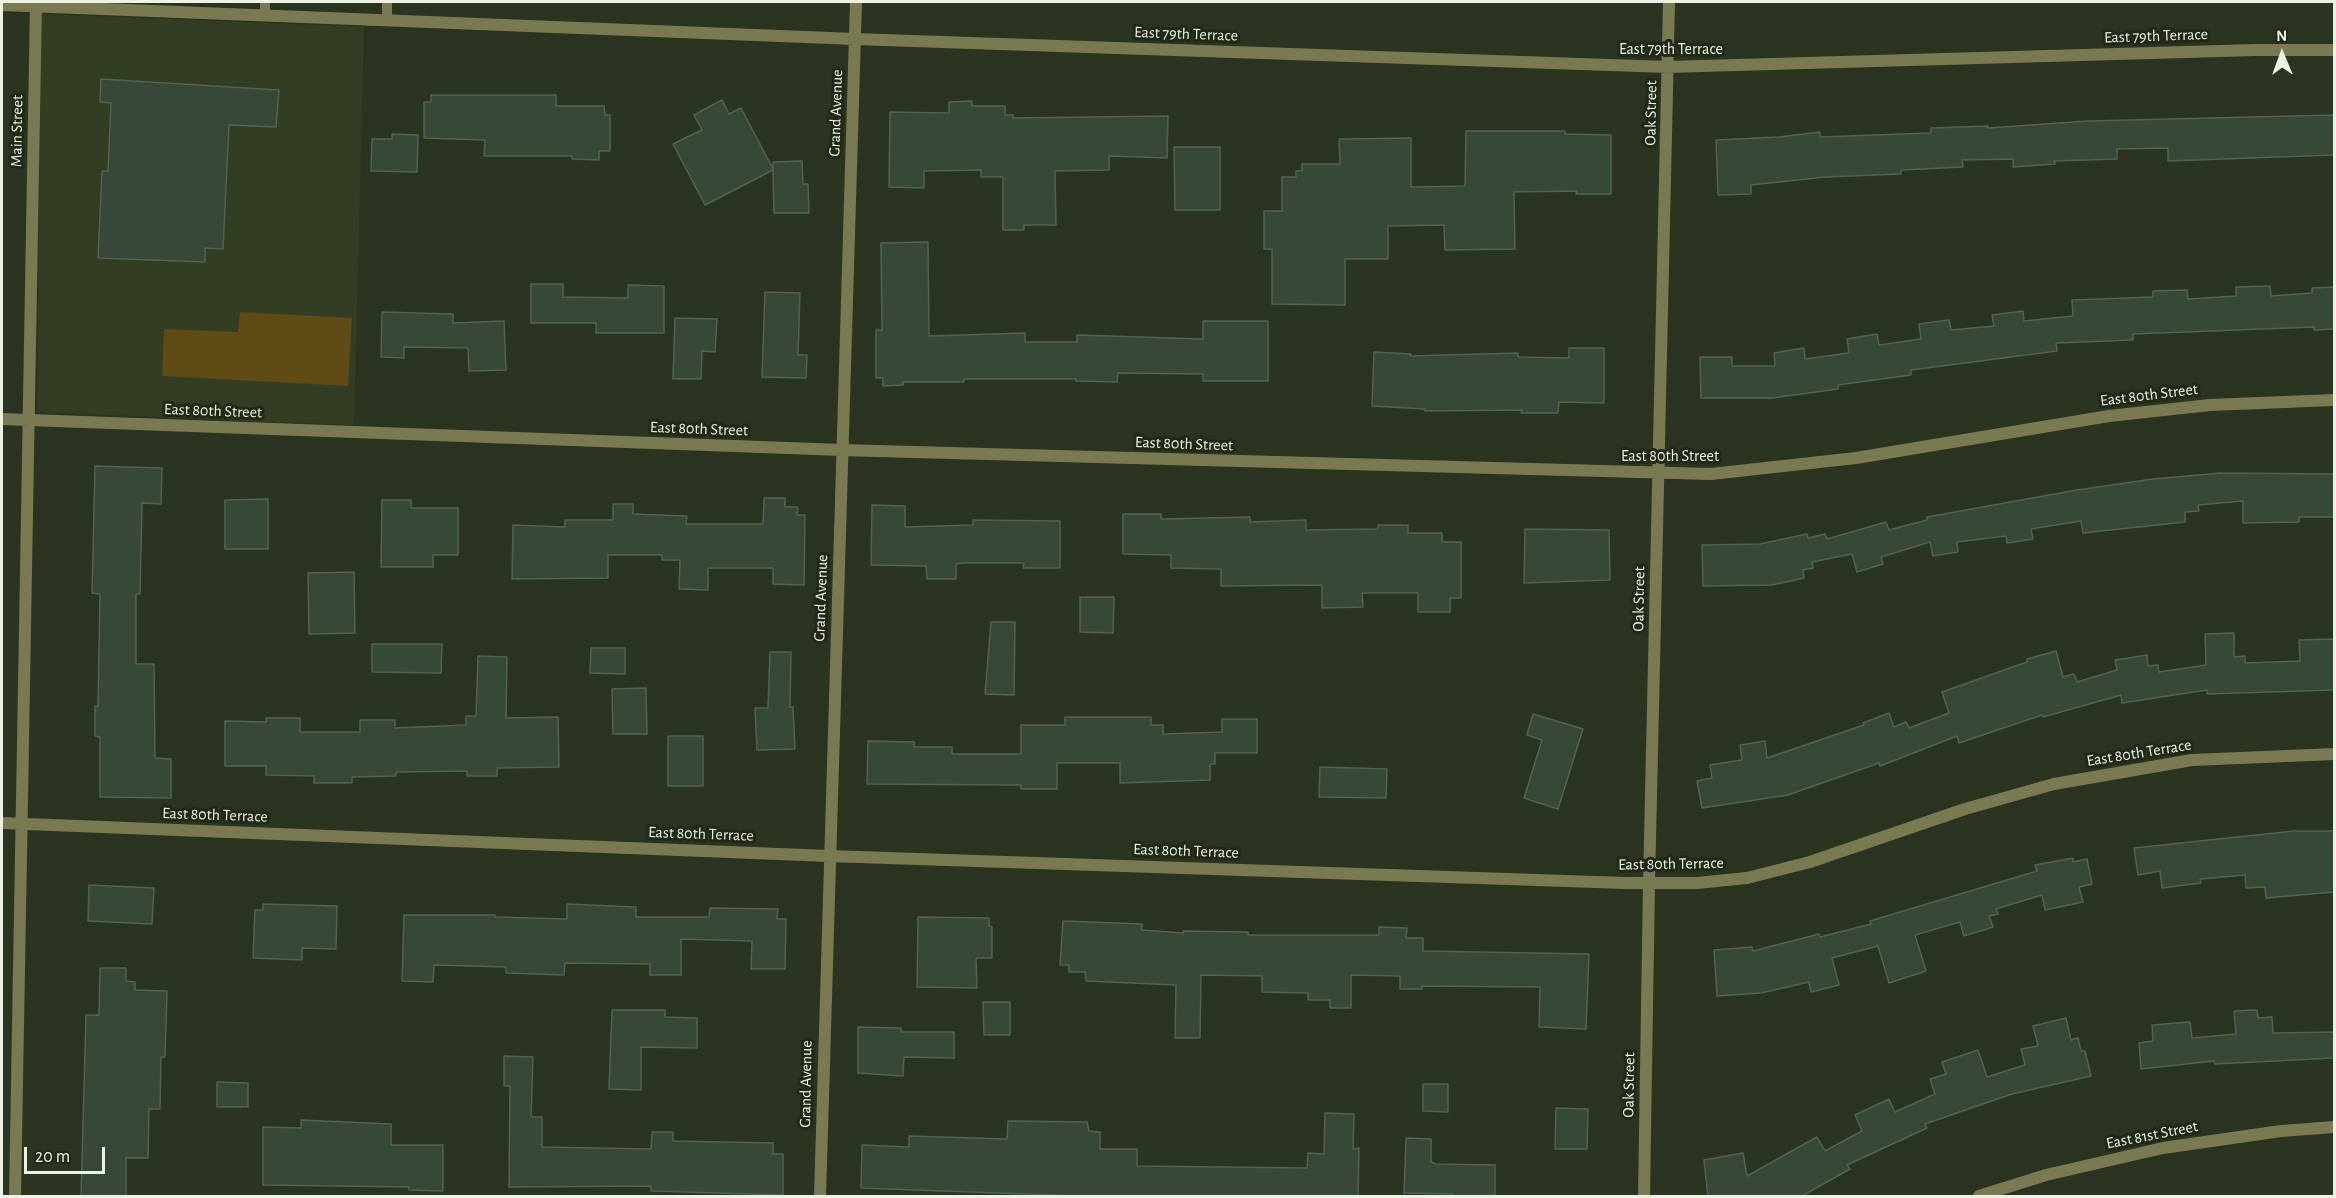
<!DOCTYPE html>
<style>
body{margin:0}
#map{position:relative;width:2336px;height:1198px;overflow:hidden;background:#2b3420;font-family:"Alegreya Sans",sans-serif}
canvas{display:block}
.frame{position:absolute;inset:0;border:3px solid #ecf2e5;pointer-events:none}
.north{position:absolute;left:2252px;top:24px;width:60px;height:60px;-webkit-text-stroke:4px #222a17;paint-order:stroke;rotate:359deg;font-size:16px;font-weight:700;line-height:24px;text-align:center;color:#ecf2e5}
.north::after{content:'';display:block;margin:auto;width:21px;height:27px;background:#ecf2e5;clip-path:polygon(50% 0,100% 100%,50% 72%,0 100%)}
.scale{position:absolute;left:24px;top:1147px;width:81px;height:27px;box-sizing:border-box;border:3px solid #ecf2e5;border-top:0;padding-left:8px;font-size:18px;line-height:21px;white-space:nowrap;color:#ecf2e5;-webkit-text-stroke:4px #222a17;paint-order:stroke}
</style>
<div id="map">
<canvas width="2336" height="1198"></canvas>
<div class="frame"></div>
<div class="north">N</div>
<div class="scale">20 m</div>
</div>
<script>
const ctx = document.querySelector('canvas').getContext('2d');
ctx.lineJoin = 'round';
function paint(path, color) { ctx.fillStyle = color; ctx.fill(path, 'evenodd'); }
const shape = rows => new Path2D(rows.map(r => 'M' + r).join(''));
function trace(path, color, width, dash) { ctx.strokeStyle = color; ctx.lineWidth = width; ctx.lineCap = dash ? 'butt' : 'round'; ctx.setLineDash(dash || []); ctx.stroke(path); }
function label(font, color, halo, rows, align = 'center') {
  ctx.font = font + ' "Alegreya Sans",sans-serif'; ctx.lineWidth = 6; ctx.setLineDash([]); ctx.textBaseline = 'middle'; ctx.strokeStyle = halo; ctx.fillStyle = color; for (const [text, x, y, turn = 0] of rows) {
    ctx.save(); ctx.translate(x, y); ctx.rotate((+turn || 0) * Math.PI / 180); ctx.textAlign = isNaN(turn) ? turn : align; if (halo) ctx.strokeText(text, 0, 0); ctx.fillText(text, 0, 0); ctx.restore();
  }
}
paint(shape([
 [41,14,364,27,354,425,37,412]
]), '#323d23');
paint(shape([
 [240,312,352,318,348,386,162,376,164,329,238,332]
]), '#5f4c14');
const building = shape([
 [101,79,279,90,276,127,229,125,223,249,205,248,205,262,98,258,102,171,108,171,111,103,100,102,101,79],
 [431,95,556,95,556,106,604,106,605,115,610,115,610,151,599,151,599,160,572,159,572,156,484,156,485,140,424,138,424,102,431,102,431,95],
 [722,100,729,114,741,108,773,169,773,162,802,161,803,184,808,184,809,213,774,213,773,170,705,205,673,144,702,130,694,115,722,100],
 [972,101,972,106,1005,106,1005,115,1013,115,1013,118,1168,116,1167,158,1109,156,1109,170,1055,171,1056,225,1024,225,1024,230,1003,230,1003,177,981,177,981,170,924,171,924,188,889,187,890,112,949,113,949,102,972,101],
 [2334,115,2334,155,2168,161,2168,148,2117,149,2117,159,2054,161,2055,164,2013,167,2013,159,1962,160,1963,167,1901,170,1901,174,1825,177,1751,185,1751,194,1718,195,1716,140,1779,137,1820,132,1820,137,1931,133,1931,128,1988,126,1988,128,2088,121,2334,115],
 [1466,131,1565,131,1565,134,1611,135,1611,194,1576,194,1577,191,1514,192,1515,249,1445,250,1444,225,1388,226,1388,259,1345,259,1345,305,1272,304,1272,249,1264,249,1264,211,1282,211,1282,177,1296,177,1296,171,1302,171,1302,164,1340,164,1339,139,1411,138,1411,187,1465,186,1466,131],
 [392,134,418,135,417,172,371,171,372,139,392,139,392,134],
 [1174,147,1220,147,1220,210,1175,210,1174,147],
 [928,242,929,336,1025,333,1025,342,1077,342,1077,335,1203,339,1203,321,1268,321,1268,381,1203,381,1203,374,1118,373,1117,382,1076,381,1076,379,964,379,964,382,903,382,903,385,883,386,883,378,876,378,876,330,882,330,881,243,928,242],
 [531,284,563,284,563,297,628,298,628,285,664,286,664,333,596,333,596,323,531,323,531,284],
 [2270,286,2271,296,2312,293,2312,288,2334,287,2334,329,2314,330,2314,327,2133,334,2133,340,2056,343,2057,351,1911,370,1911,375,1838,385,1838,389,1772,398,1701,398,1700,357,1732,357,1732,366,1775,366,1774,353,1804,348,1805,359,1849,353,1847,339,1877,334,1879,345,1921,339,1919,324,1949,320,1951,330,1994,326,1992,315,2023,311,2024,321,2073,316,2072,300,2153,297,2153,291,2187,290,2188,299,2236,296,2236,287,2270,286],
 [765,292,800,293,798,355,807,355,806,378,762,377,765,292],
 [382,312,453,314,453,323,504,321,506,370,469,371,468,348,404,347,404,358,381,357,382,312],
 [675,318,717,319,715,352,702,351,701,379,673,379,675,318],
 [1569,348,1604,348,1604,403,1559,402,1558,413,1521,413,1522,410,1425,411,1425,409,1372,406,1374,352,1411,354,1410,356,1518,353,1518,357,1569,358,1569,348],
 [95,466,162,468,161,504,142,503,140,594,136,594,136,664,154,664,155,758,171,759,171,798,100,797,100,737,95,736,95,706,98,706,100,594,92,593,95,466],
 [2221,473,2334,474,2334,517,2299,517,2299,522,2243,523,2243,501,2198,505,2199,511,2185,512,2185,522,2083,533,2081,521,2031,529,2033,539,2007,543,2006,536,1957,542,1958,552,1933,556,1930,542,1881,557,1883,564,1857,572,1852,554,1812,562,1813,568,1803,570,1804,578,1772,585,1703,586,1702,545,1760,544,1807,534,1808,538,1825,534,1827,539,1886,522,1889,530,1927,520,1927,517,2077,490,2153,479,2221,473],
 [764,498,785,498,785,507,798,507,797,515,805,515,804,585,773,584,773,568,708,568,708,590,679,589,680,560,662,560,662,555,608,555,608,578,512,579,513,525,565,527,565,520,613,520,613,504,633,504,633,514,687,516,686,524,763,524,764,498],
 [268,499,268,549,225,549,225,500,268,499],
 [382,500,411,500,411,508,458,508,458,555,433,555,433,567,381,567,382,500],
 [872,505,905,506,905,527,973,525,973,520,1060,521,1060,568,1023,568,1024,563,964,563,956,564,956,579,927,579,926,566,871,565,872,505],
 [1123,514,1161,514,1161,519,1250,517,1250,522,1306,520,1306,530,1378,529,1378,525,1408,525,1408,533,1442,533,1442,542,1461,542,1461,598,1450,598,1450,612,1418,612,1418,593,1362,593,1363,607,1322,608,1322,585,1221,586,1221,569,1171,568,1171,555,1123,554,1123,514],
 [1525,529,1609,530,1610,580,1524,583,1525,529],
 [354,572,355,633,309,634,308,573,354,572],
 [1080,597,1114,597,1113,633,1080,632,1080,597],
 [991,622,1015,622,1014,695,985,694,991,622],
 [2234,633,2234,657,2245,656,2245,663,2300,661,2299,640,2334,639,2334,690,2207,694,2207,690,2122,703,2121,695,2043,717,2042,715,1959,743,1957,736,1880,766,1879,763,1788,795,1702,808,1697,781,1712,778,1710,765,1742,760,1740,745,1765,741,1767,758,1864,725,1863,723,1889,713,1894,727,1906,722,1909,728,1949,713,1942,692,2027,662,2027,659,2056,651,2063,677,2074,674,2077,682,2117,670,2115,660,2147,655,2148,666,2158,665,2159,672,2206,665,2205,634,2234,633],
 [372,644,442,644,441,673,372,672,372,644],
 [591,648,625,648,625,674,590,673,591,648],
 [770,652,791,652,790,707,793,707,795,749,757,750,755,708,768,708,770,652],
 [478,656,507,657,506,718,558,717,559,767,497,768,497,776,467,776,467,771,396,772,396,776,352,777,352,783,314,783,314,776,266,775,266,766,225,766,225,721,266,722,266,718,300,718,300,732,360,732,360,720,395,720,395,728,466,725,466,716,476,716,478,656],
 [646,688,647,734,613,734,612,689,646,688],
 [1533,714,1583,729,1558,809,1524,798,1542,740,1527,735,1533,714],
 [1065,717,1151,717,1151,725,1163,725,1163,734,1222,732,1222,719,1257,719,1257,753,1215,753,1215,764,1210,764,1210,780,1120,783,1120,763,1057,763,1057,789,1021,789,1021,785,867,784,868,741,914,742,914,747,952,747,952,754,1021,754,1021,725,1065,725,1065,717],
 [668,736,703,736,703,786,668,786,668,736],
 [1320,767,1387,769,1386,798,1319,797,1320,767],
 [2294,831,2334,831,2334,892,2266,898,2265,887,2246,888,2245,875,2200,879,2201,883,2162,888,2160,871,2138,875,2134,848,2294,831],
 [2073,858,2073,862,2087,859,2092,884,2079,887,2083,902,2045,910,2042,895,1996,909,1998,914,1989,916,1993,927,1964,936,1960,922,1915,935,1926,971,1889,983,1878,946,1832,958,1839,985,1811,992,1809,982,1761,993,1717,996,1714,950,1752,947,1753,951,1819,934,1820,937,1871,924,1870,921,2037,871,2035,865,2073,858],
 [89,885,154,888,152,924,88,921,89,885],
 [263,904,337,906,336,949,302,948,302,960,253,958,255,910,263,910,263,904],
 [567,904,636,907,636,917,709,917,710,908,778,909,777,919,786,919,785,969,751,969,752,941,681,939,681,975,650,975,650,964,565,963,564,975,506,973,506,967,434,965,433,982,402,981,404,915,495,915,495,917,567,919,567,904],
 [918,917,989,918,989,926,992,927,992,958,976,958,977,988,917,987,918,917],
 [1063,921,1142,924,1142,930,1183,933,1183,931,1248,932,1248,935,1379,935,1379,927,1407,928,1406,938,1423,938,1423,951,1589,954,1586,1029,1539,1027,1540,987,1422,986,1422,989,1400,989,1400,976,1351,975,1351,1008,1330,1008,1330,1000,1308,1000,1308,993,1262,992,1262,976,1201,975,1200,1038,1175,1038,1176,985,1086,981,1085,972,1069,972,1069,965,1060,965,1063,921],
 [100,968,126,968,126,981,135,982,135,990,167,991,165,1057,161,1057,160,1109,149,1109,148,1158,126,1158,126,1197,81,1197,86,1015,99,1015,100,968],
 [983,1002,1010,1002,1010,1035,984,1035,983,1002],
 [612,1010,665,1010,665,1017,697,1018,697,1048,641,1047,641,1090,609,1089,612,1010],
 [2257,1010,2258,1018,2272,1017,2273,1033,2334,1032,2334,1058,2215,1064,2214,1061,2141,1069,2139,1043,2153,1041,2152,1025,2190,1022,2192,1038,2236,1034,2234,1011,2257,1010],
 [2066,1018,2071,1040,2078,1038,2081,1051,2085,1051,2091,1076,2012,1094,1925,1124,1927,1128,1847,1165,1850,1169,1800,1197,1708,1197,1704,1160,1743,1153,1747,1176,1817,1137,1825,1151,1862,1131,1855,1115,1889,1099,1895,1112,1935,1094,1930,1079,1946,1074,1942,1062,1978,1050,1987,1077,2025,1065,2021,1049,2038,1046,2033,1026,2066,1018],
 [858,1027,901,1028,901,1032,954,1032,954,1058,904,1057,903,1076,858,1073,858,1027],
 [504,1056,533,1057,531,1117,542,1117,542,1147,651,1149,652,1132,673,1132,673,1141,773,1143,773,1154,783,1154,783,1195,651,1191,651,1186,509,1187,510,1086,504,1086,504,1056],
 [217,1082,248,1083,248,1107,217,1107,217,1082],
 [1423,1084,1448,1084,1448,1112,1423,1111,1423,1084],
 [1556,1108,1588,1109,1587,1149,1555,1149,1556,1108],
 [1325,1113,1354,1114,1353,1149,1359,1148,1358,1197,1107,1197,861,1188,862,1145,909,1147,909,1136,1007,1139,1008,1121,1087,1122,1089,1131,1100,1132,1100,1149,1137,1149,1137,1166,1307,1168,1308,1153,1324,1154,1325,1113],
 [301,1120,391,1124,391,1145,443,1145,443,1191,409,1190,409,1187,263,1185,263,1127,301,1128,301,1120],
 [1406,1138,1431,1139,1431,1162,1436,1164,1495,1165,1495,1195,1453,1197,1453,1194,1404,1193,1406,1138]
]);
paint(building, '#374838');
trace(building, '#516352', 1.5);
trace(shape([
 [387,2,387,20],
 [265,15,265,2]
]), '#7a7a52', 10);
trace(shape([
 [2,5,855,39,1668,67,2255,50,2334,50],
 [2,419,842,450,1711,474,1856,458,2109,416,2210,405,2334,400],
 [2,823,829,856,1625,883,1697,883,1747,878,1810,862,1965,809,2054,784,2192,760,2334,754],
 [15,1196,36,2],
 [820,1196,856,2],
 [1644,1196,1649,883,1669,2],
 [1979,1196,2046,1175,2163,1148,2281,1131,2334,1127]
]), '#7a7a52', 12);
label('16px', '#ecf2e5', '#222a17', [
 ["East 79th Terrace",1186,34,2],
 ["East 79th Terrace",2156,36,-2],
 ["East 79th Terrace",1671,49],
 ["Grand Avenue",836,113,-88],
 ["Oak Street",1651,113,-89],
 ["Main Street",17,131,-89],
 ["East 80th Street",2149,395,-7],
 ["East 80th Street",213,411,2],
 ["East 80th Street",699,429,2],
 ["East 80th Street",1184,444,2],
 ["East 80th Street",1670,456],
 ["Grand Avenue",821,598,-88],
 ["Oak Street",1639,599,-89],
 ["East 80th Terrace",2139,753,-9],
 ["East 80th Terrace",215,815,2],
 ["East 80th Terrace",701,834,2],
 ["East 80th Terrace",1186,851,2],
 ["East 80th Terrace",1671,864,-1],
 ["Grand Avenue",806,1084,-89],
 ["Oak Street",1629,1085,-89],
 ["East 81st Street",2152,1135,-11]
]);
</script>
